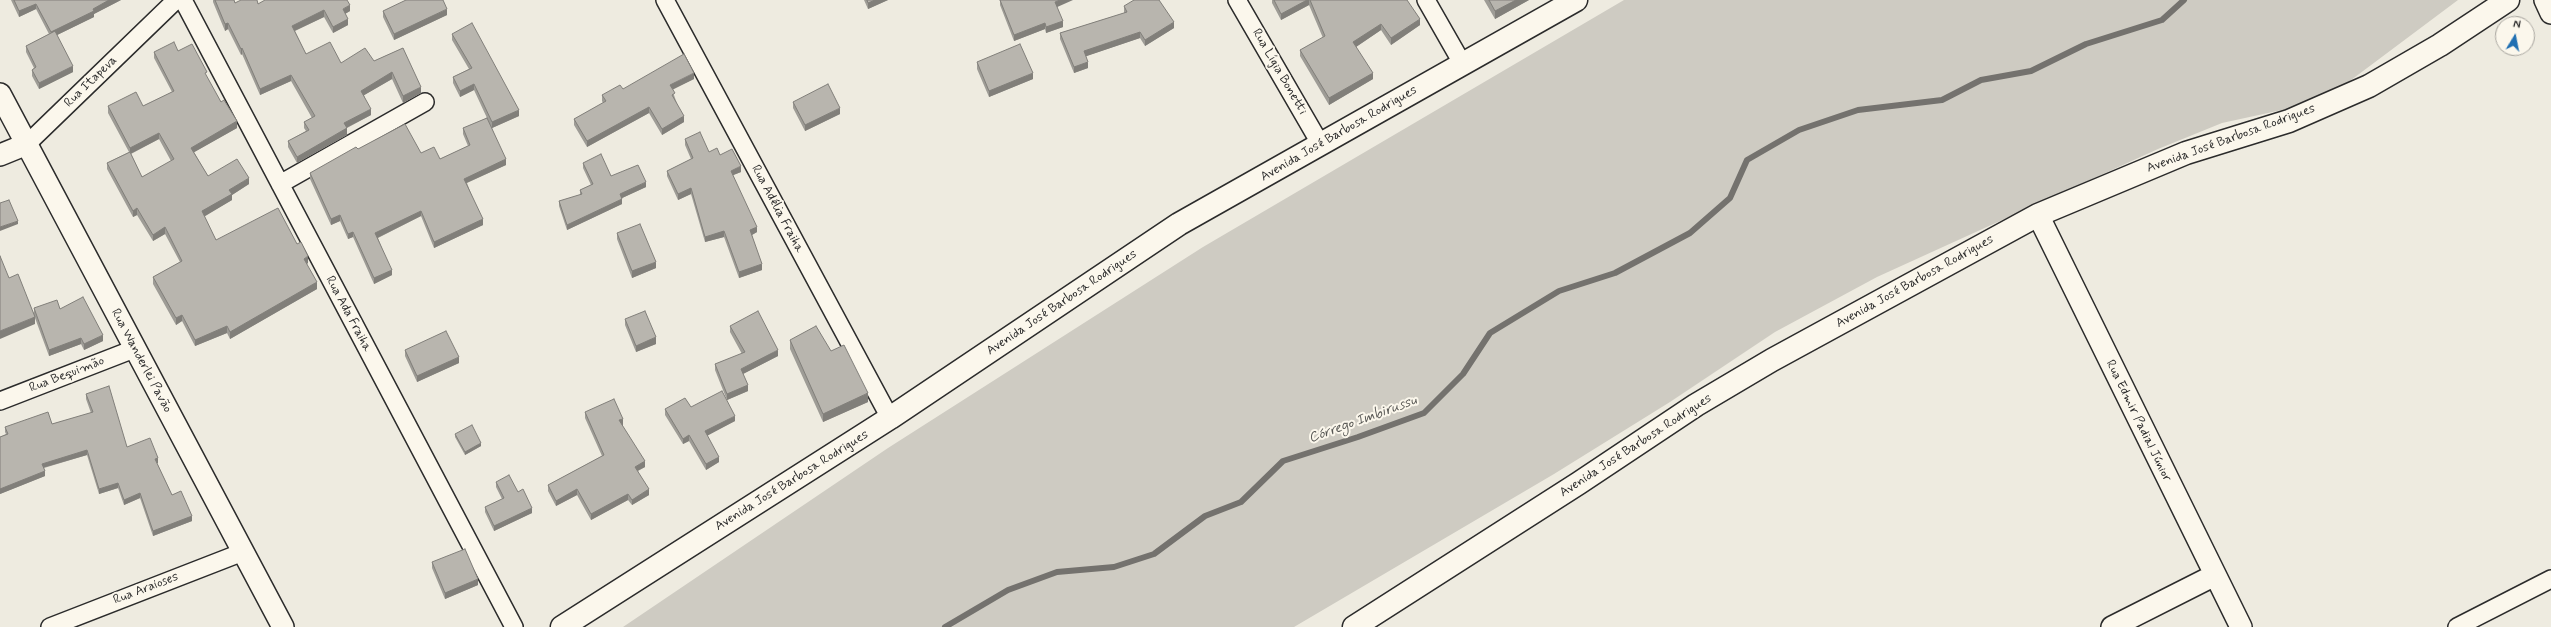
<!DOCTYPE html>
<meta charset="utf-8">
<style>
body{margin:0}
#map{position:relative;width:2551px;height:627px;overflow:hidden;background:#eeebe0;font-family:Mynerve,sans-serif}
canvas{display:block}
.north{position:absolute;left:2495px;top:16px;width:40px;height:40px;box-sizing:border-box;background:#fbf7ec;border:1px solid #a8a59f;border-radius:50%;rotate:10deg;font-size:11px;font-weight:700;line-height:16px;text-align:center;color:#2b2b2b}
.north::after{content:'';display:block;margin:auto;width:14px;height:18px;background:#1f6fb2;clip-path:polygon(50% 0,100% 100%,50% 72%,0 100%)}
</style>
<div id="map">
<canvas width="2551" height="627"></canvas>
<div class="north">N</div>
</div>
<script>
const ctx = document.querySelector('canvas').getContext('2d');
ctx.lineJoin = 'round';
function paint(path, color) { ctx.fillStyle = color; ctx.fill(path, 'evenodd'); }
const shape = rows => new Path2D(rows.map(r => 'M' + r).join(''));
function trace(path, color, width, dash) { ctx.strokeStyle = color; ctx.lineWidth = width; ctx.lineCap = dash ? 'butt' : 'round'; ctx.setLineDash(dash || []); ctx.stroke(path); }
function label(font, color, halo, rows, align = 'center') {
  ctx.font = font + ' Mynerve,sans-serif'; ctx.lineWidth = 4; ctx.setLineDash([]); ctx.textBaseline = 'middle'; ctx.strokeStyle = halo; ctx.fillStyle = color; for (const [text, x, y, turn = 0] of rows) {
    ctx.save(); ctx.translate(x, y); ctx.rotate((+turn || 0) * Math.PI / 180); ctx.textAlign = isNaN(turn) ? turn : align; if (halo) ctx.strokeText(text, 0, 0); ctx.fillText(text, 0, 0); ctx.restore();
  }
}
paint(shape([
 [1624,0,2458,0,2323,101,2222,123,2158,149,1877,277,1775,332,1670,402,1554,474,1294,627,623,627,888,448,1203,247]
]), '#cecbc2');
trace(shape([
 [945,627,1008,590,1057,572,1114,567,1154,554,1205,516,1241,502,1283,461,1358,437,1424,413,1463,374,1490,333,1559,291,1615,273,1690,233,1730,198,1747,160,1799,130,1858,110,1942,100,1981,80,2031,71,2086,44,2162,20,2184,0]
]), '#74726e', 6);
const minor = shape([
 [183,0,514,627],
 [665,0,890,418],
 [1237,0,1321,145],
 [1426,0,1462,63],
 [27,144,176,0],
 [280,184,425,102],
 [0,401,134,349],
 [50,627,243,552],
 [2457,627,2551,579]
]);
const tertiary = shape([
 [2545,0,2551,13],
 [0,94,283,627],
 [0,155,27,144],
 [2038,215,2241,627],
 [2112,627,2215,575]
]);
const secondary = shape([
 [562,627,890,418,1179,224,1576,0],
 [1354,627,1579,483,1696,405,1772,360,2038,215,2186,153,2289,121,2369,86,2440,45,2508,0]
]);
trace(minor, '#2b2b2b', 20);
trace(tertiary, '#2b2b2b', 24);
trace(secondary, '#2b2b2b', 25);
trace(minor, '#fbf7ec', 17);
trace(tertiary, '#fbf7ec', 21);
trace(secondary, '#fbf7ec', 22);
paint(shape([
 [11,0,121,0,94,14,94,17,57,35,73,72,39,89,32,76,32,70,34,68,26,52,26,46,49,34,36,9,19,17],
 [213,0,234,0,235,3,350,11,345,14,348,25,333,33,324,17,295,31,306,54,341,63,374,61,403,48,421,93,403,103,392,79,364,95,371,115,347,128,347,135,297,163,288,147,288,141,306,131,304,128,304,122,312,118,291,81,260,95,242,54,241,55,228,29,225,31,213,2],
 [864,0,888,0,868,9],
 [1000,0,1057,7,1063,27,1046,33,1045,29,1014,41,1000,5],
 [1272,0,1407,0,1420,25,1391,45,1381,30,1356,47,1373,79,1329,105,1300,56,1300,50,1323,38,1309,5,1281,20,1272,3],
 [1484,0,1529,0,1495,19],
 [1124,6,1174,28,1145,46,1140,38,1086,56,1088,68,1074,73,1060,39,1060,33,1124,13],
 [383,11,447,15,394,40,383,17],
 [452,34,519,116,492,128,506,165,467,183,483,225,434,248,421,216,378,238,392,275,374,284,353,237,348,239,340,221,331,225,310,179,310,173,358,149,421,153,440,159,468,146,463,134,463,128,487,118,474,90,460,97,453,83,453,77,469,69,452,40],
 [178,51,207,77,221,102,237,128,194,152,208,176,249,184,232,195,232,200,204,216,216,240,297,244,308,263,307,264,317,289,230,339,227,333,195,346,182,321,176,325,153,284,153,277,180,262,165,234,153,241,137,215,133,217,107,169,107,163,129,152,108,113,108,106,143,106,172,92,154,58,154,52],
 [159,139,171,161,142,177,131,154],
 [977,62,1033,79,989,97,977,69],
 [694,79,672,89,675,98,684,122,662,135,649,113,587,147,574,125,574,119,603,103,602,101,602,95,623,89],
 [793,102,840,114,805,131,793,108],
 [685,139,709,152,720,155,741,172,733,175,757,232,752,235,762,270,739,278,724,237,705,242,691,194,678,200,667,176,667,171,691,159,685,145],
 [583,163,611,176,646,187,622,198,622,204,567,230,559,206,559,201,580,195,580,190,591,185,583,168],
 [617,233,656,268,632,278,617,239],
 [9,278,34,313,34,308,60,309,103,341,84,350,81,344,49,356,35,318,35,324],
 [625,319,656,344,636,352,625,325],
 [730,326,778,356,743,374,748,391,727,400,715,370,715,364,742,354,730,332],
 [790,340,831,351,868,402,823,422,790,349],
 [405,350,459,363,417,382,405,356],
 [86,394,127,447,158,463,157,463,172,495,192,521,153,536,140,498,124,505,118,488,99,494,87,455,44,468,45,476,0,494,0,437,6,434,5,432,5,427,52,424,91,413,86,399],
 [691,407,735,421,707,435,719,462,706,470,689,441,683,444,665,415,665,409],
 [585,412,623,425,622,425,645,467,638,471,649,495,632,505,628,500,591,520,577,495,556,506,548,491,548,485,602,456,585,418],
 [455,434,481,446,465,455,455,437],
 [496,482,518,492,532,513,494,531,485,512,485,507,502,499,496,487],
 [432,562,478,585,445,599,432,568]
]), '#9e9c96');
paint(shape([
 [109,0,121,0,94,14,94,17,51,38,51,32,93,9],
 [875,0,888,0,868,9,868,3],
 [1060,0,1073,0,1055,8,1055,2],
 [1307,0,1309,0,1309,5,1281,20,1281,14],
 [1516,0,1529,0,1495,19,1495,11],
 [36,4,36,9,19,17,19,11],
 [350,5,350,11,343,15,343,9],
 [447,9,447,15,394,40,394,34],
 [324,10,324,17,292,32,292,26],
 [348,19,348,25,333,33,333,27],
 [1420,19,1420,25,1391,45,1391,38],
 [1063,21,1063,27,1046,33,1046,27],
 [1174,22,1174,28,1145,46,1145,40],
 [228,23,228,29,225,31,225,24],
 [1045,23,1045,29,1014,41,1014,35],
 [1381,24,1381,30,1353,49,1353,42],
 [1140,32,1140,38,1084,57,1084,51],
 [242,48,242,54,241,55,241,49],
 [1088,62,1088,68,1074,73,1074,67],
 [73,66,73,72,39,89,39,83],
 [392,72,392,79,361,97,361,91],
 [694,73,694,79,670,91,670,85],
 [1033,73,1033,79,989,97,989,91],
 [1373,73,1373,79,1329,105,1329,98],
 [291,75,291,81,260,95,260,89],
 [474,84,474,90,460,97,460,91],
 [421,87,421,93,403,103,403,96],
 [649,107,649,113,587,147,587,141],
 [840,108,840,114,805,131,805,125],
 [371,109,371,115,344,129,344,123],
 [519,110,519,116,492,128,492,122],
 [684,116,684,122,662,135,662,129],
 [237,121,237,128,191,154,191,148],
 [347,128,347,135,297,163,297,157],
 [159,133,159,139,130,154,130,148],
 [506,159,506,165,464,184,464,179],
 [741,166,741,172,731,176,731,171],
 [249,178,249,184,232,195,232,200,202,218,202,211,229,190],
 [646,182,646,187,620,199,620,194],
 [691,188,691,194,678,200,678,194],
 [622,199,622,204,567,230,567,225],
 [137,208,137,215,133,217,133,211],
 [421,211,421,216,375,239,375,233],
 [340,215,340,221,331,225,331,219],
 [483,219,483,225,434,248,434,242],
 [18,221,18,224,0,231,0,227],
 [165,227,165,234,153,241,153,235],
 [757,227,757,232,750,236,750,230],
 [724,231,724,237,705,242,705,237],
 [353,232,353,237,348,239,348,234],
 [308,256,308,263,304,265,304,259],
 [656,262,656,268,632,278,632,271],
 [762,264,762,270,739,278,739,272],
 [392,270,392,275,374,284,374,278],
 [317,282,317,289,230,339,230,332],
 [182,315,182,321,176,325,176,318],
 [35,317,35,324,0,339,0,331],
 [227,326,227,333,195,346,195,340],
 [103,335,103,341,84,350,84,344],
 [656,337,656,344,636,352,636,346],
 [81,338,81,344,49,356,49,350],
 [778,350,778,356,741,375,741,369],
 [459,357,459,363,417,382,417,376],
 [748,385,748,391,727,400,727,394],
 [868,393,868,402,823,422,823,414],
 [735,416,735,421,705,437,705,431],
 [623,419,623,425,619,426,619,420],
 [689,435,689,441,683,444,683,439],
 [481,443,481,446,465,455,465,452],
 [87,450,87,455,42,468,42,464],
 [719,457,719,462,706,470,706,464],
 [158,458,158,463,155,464,155,459],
 [645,461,645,467,635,472,635,467],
 [45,471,45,476,0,494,0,489],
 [118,483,118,488,99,494,99,489],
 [577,489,577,495,556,506,556,501],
 [649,489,649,495,632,505,632,500],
 [140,493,140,498,124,505,124,500],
 [628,494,628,500,591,520,591,514],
 [532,508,532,513,494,531,494,526],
 [192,516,192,521,153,536,153,531],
 [478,579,478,585,445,599,445,593]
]), '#817f7a');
const building = shape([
 [14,0,109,0,93,9,94,11,51,32,36,4,19,11,14,0],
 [215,0,234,0,235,3,241,0,257,0,258,4,265,0,347,0,350,5,343,9,348,19,333,27,324,10,292,26,306,54,330,42,341,63,365,48,374,61,403,48,421,87,403,96,392,72,361,91,371,109,344,123,347,128,297,157,288,141,309,130,304,122,315,116,291,75,260,89,242,48,241,49,228,23,225,24,215,0],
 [406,0,443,0,447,9,394,34,383,11,406,0],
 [867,0,875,0,868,3,867,0],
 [1000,0,1060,0,1055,2,1063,21,1046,27,1045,23,1014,35,1000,0],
 [1134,0,1159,0,1174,22,1145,40,1140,32,1084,51,1088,62,1074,67,1060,33,1127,12,1124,6,1134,0],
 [1274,0,1307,0,1281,14,1274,0],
 [1310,0,1407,0,1420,19,1391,38,1381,24,1353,42,1373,73,1329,98,1300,50,1325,36,1310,0],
 [1489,0,1516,0,1495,11,1489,0],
 [472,23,519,110,492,122,474,84,460,91,453,77,472,68,452,34,472,23],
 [55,31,73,66,39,83,32,70,36,67,26,46,55,31],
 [174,42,178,51,192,44,207,72,205,73,221,102,224,100,237,121,191,148,208,176,237,159,249,178,229,190,232,194,202,211,216,240,278,208,297,244,301,242,308,256,304,259,317,282,230,332,227,326,195,340,182,315,176,318,153,277,182,261,165,227,153,235,137,208,133,211,107,163,130,152,142,177,174,159,159,133,130,148,108,106,136,92,143,106,174,91,154,52,174,42],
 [1020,44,1033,73,989,91,977,62,1020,44],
 [684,54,694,73,670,85,675,93,672,95,684,116,662,129,649,107,587,141,574,119,606,101,602,95,620,85,623,89,684,54],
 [828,84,840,108,805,125,793,102,828,84],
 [487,118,506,159,464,179,483,219,434,242,421,211,375,233,392,270,374,278,353,232,348,234,340,215,331,219,310,173,356,147,358,149,405,124,421,153,434,147,440,159,470,145,463,128,487,118],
 [700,132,709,152,717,148,720,155,732,149,741,166,731,171,757,227,750,230,762,264,739,272,724,231,705,237,691,188,678,194,667,171,693,158,685,139,700,132],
 [601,154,611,176,638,165,646,182,620,194,622,199,567,225,559,201,582,194,580,190,593,184,583,163,601,154],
 [9,200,18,221,0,227,0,203,9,200],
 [640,224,656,262,632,271,617,233,640,224],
 [0,256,9,278,18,274,35,317,0,331,0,256],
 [83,297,103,335,84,344,81,338,49,350,34,308,57,300,60,309,83,297],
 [645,311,656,337,636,346,625,319,645,311],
 [758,311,778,350,741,369,748,385,727,394,715,364,745,352,730,326,758,311],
 [816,326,831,351,844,345,868,393,823,414,790,340,816,326],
 [446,331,459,357,417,376,405,350,446,331],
 [109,386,127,447,150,438,158,458,155,459,172,495,181,491,192,516,153,531,140,493,124,500,118,483,99,489,87,450,42,464,45,471,0,489,0,437,8,434,5,427,48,412,52,424,93,412,86,394,109,386],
 [722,391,735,416,705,431,719,457,706,464,689,435,683,439,665,409,685,398,691,407,722,391],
 [614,399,623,419,619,420,645,461,635,467,649,489,632,500,628,494,591,514,577,489,556,501,548,485,604,455,585,412,614,399],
 [472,425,481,443,465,452,455,434,472,425],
 [509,475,518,492,523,489,532,508,494,526,485,507,504,498,496,482,509,475],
 [465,549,478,579,445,593,432,562,465,549]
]);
paint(building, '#b8b5ae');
trace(building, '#817f7a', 1);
label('13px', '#2b2b2b', '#fbf7ec', [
 ["Rua Lígia Bonetti",1279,72,60],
 ["Rua Itapeva",91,82,-44],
 ["Avenida José Barbosa Rodrigues",1339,134,-30],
 ["Avenida José Barbosa Rodrigues",2231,139,-20],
 ["Rua Adélia Fraiha",777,209,62],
 ["Avenida José Barbosa Rodrigues",1915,282,-29],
 ["Avenida José Barbosa Rodrigues",1062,303,-34],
 ["Rua Ada Fraiha",348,314,62],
 ["Rua Wanderlei Pavão",141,361,62],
 ["Rua Bequimão",67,375,-21],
 ["Rua Edmir Padial Júnior",2138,421,64],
 ["Avenida José Barbosa Rodrigues",1636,446,-33],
 ["Avenida José Barbosa Rodrigues",792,481,-32],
 ["Rua Araioses",146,589,-21]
]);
label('italic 14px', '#555552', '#fbf7ec', [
 ["Córrego Imbirussu",1363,420,-20]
]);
</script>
